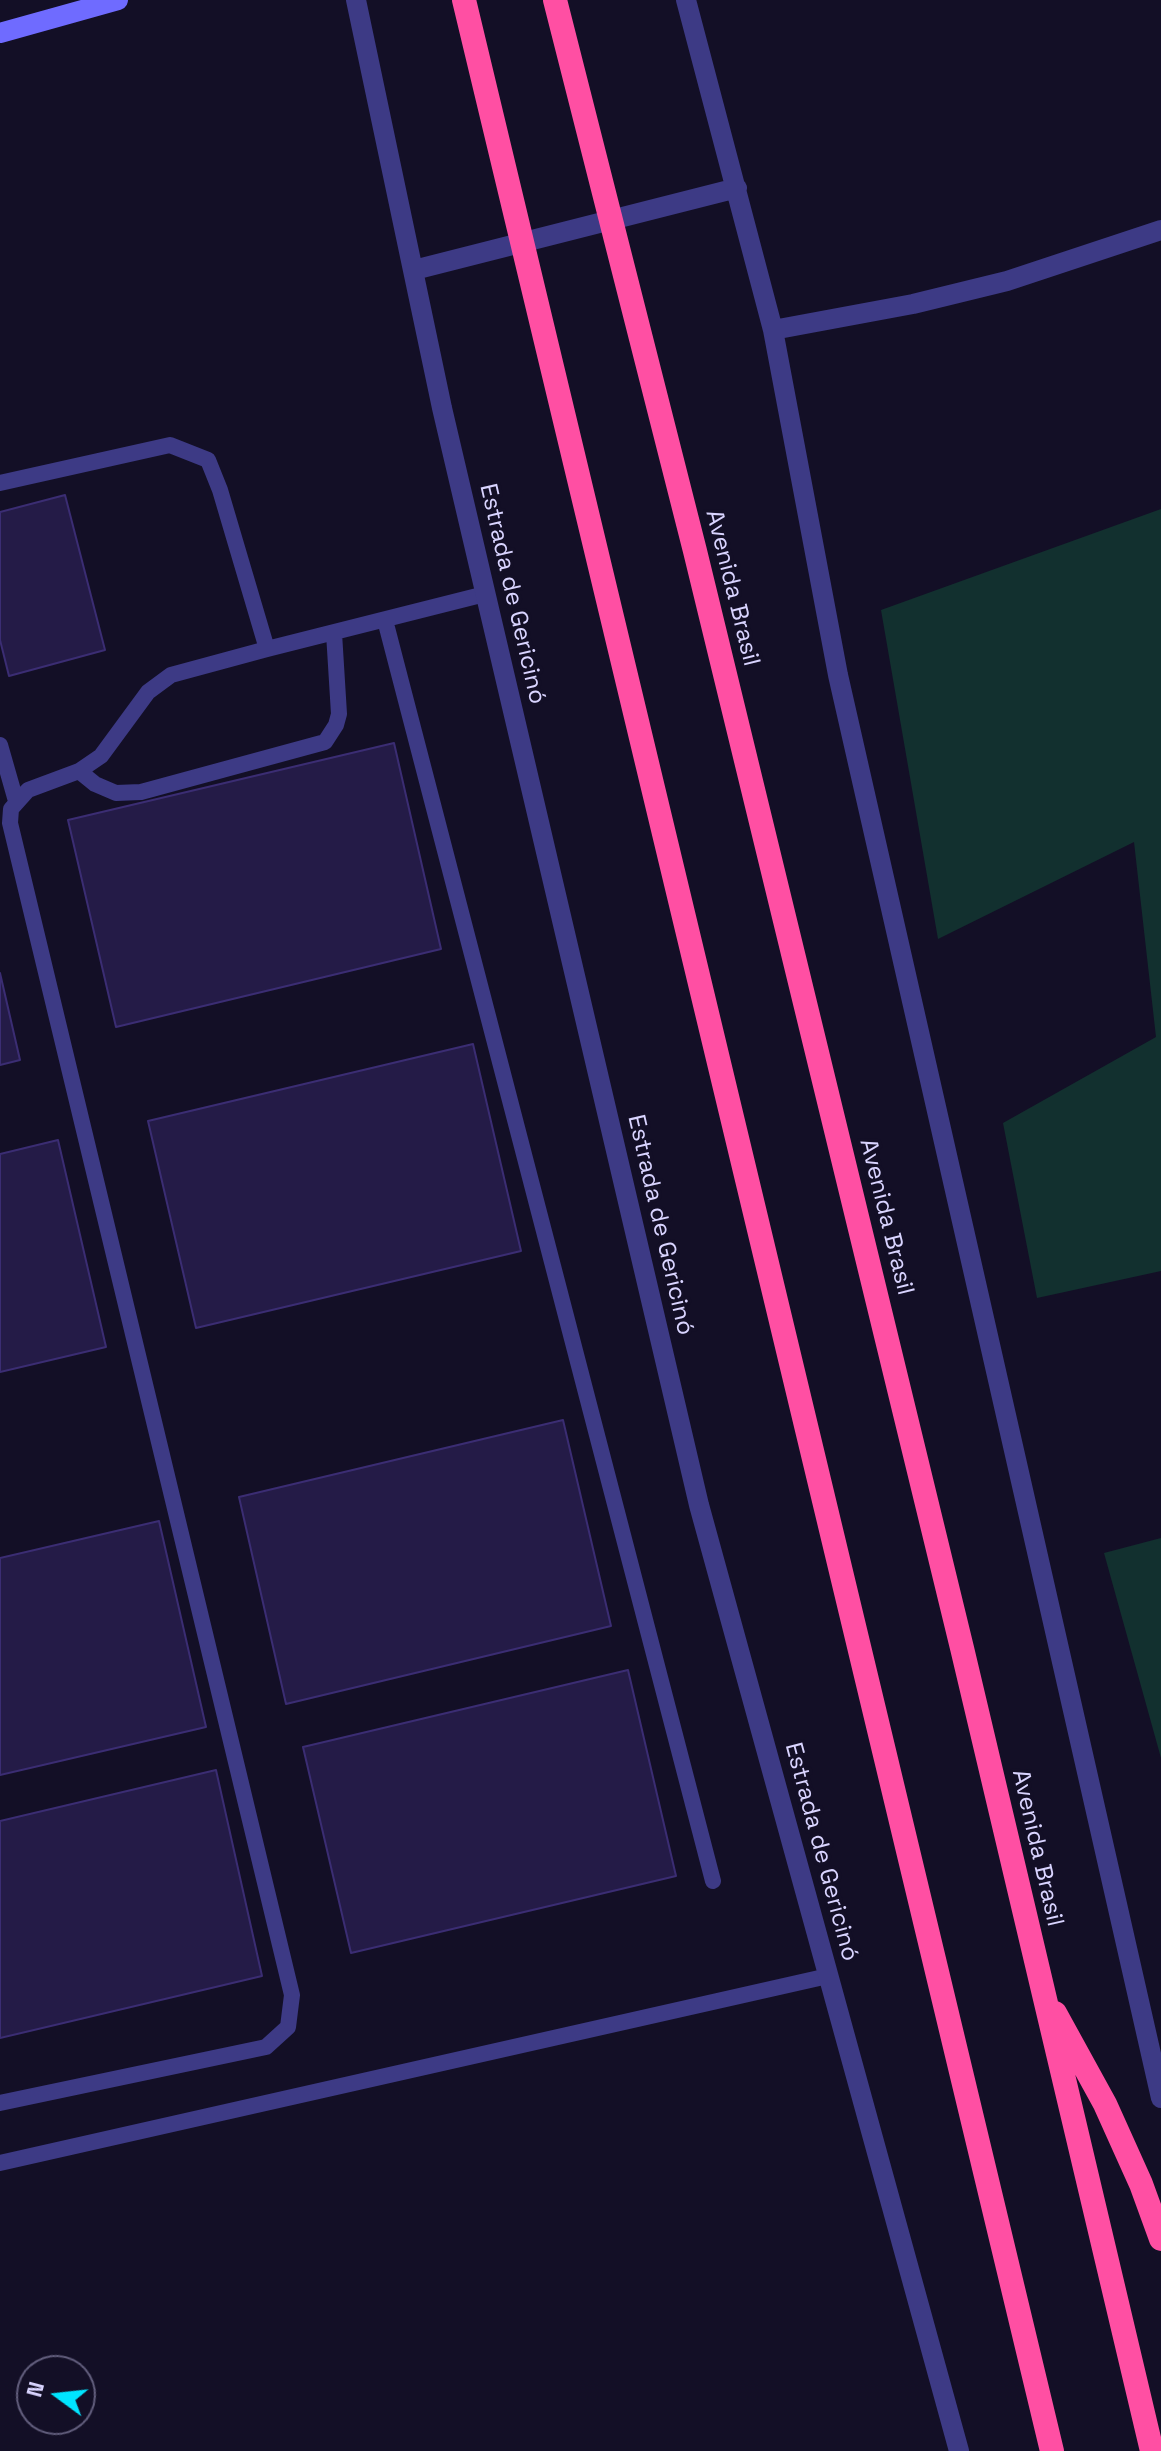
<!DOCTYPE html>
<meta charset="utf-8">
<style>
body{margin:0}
#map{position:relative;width:1161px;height:2451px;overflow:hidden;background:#130f26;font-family:"Space Grotesk",sans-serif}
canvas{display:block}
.north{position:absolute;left:16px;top:2355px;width:80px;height:80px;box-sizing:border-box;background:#130f26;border:2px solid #625e7d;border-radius:50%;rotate:285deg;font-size:22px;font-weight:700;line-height:32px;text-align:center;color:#d9d4ff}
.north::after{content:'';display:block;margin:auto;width:28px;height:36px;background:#00e5ff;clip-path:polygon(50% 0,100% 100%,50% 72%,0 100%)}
</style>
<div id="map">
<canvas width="1161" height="2451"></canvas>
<div class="north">N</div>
</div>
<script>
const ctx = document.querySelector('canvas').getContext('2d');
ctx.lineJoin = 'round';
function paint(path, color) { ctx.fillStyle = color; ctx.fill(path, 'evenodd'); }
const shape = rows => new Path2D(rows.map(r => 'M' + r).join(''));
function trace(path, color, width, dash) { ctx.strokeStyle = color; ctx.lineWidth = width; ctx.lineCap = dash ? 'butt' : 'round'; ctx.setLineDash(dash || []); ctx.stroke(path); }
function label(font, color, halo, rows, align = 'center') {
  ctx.font = font + ' "Space Grotesk",sans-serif'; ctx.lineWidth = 7; ctx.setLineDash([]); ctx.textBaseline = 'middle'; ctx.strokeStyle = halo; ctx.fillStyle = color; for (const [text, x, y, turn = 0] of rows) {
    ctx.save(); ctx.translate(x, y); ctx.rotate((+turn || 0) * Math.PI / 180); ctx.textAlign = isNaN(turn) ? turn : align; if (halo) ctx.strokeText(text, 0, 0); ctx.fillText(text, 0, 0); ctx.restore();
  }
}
paint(shape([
 [1161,509,1161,1271,1037,1298,1003,1123,1156,1037,1134,842,938,939,881,610],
 [1161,1538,1161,1758,1104,1553]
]), '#12302f');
const building = shape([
 [65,495,105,650,9,676,0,640,0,512,65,495],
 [394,743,441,949,116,1027,68,820,394,743],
 [0,973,20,1060,0,1065,0,973],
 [473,1044,521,1251,196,1328,148,1121,473,1044],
 [58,1140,106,1347,0,1372,0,1154,58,1140],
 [563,1420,611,1626,286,1704,239,1497,563,1420],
 [159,1521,206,1727,0,1775,0,1558,159,1521],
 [628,1670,676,1876,351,1953,303,1747,628,1670],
 [216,1770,262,1976,0,2038,0,1821,216,1770]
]);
paint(building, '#241b47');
trace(building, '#3b2d73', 2);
trace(shape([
 [0,483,170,445,208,460,220,490,267,649],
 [385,620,713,1881],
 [0,745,16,801],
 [79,771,95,784,116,793,141,792,325,742,336,725,339,714,334,633],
 [0,2103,266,2047,288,2027,292,1995,10,823,11,809,28,790,79,771,101,756,148,692,171,675,267,649,485,594],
 [0,2163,828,1976]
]), '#3d3a85', 16);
trace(shape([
 [356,0,442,408,699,1505,959,2451],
 [686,0,773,330,838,675,1161,2098],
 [414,270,737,188],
 [773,330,913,304,1007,281,1161,230]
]), '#3d3a85', 20);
trace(shape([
 [0,33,118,0]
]), '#6f6bff', 20);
trace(shape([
 [464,0,1052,2451],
 [555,0,695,551,962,1648,1152,2451],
 [1055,2013,1105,2104,1141,2184,1161,2239]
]), '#ff4fa3', 24);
label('24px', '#d9d4ff', '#130f26', [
 ["Avenida Brasil",732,588,76],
 ["Estrada de Gericinó",512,594,77],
 ["Avenida Brasil",886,1217,76],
 ["Estrada de Gericinó",660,1225,77],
 ["Avenida Brasil",1037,1848,77],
 ["Estrada de Gericinó",821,1852,75]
]);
</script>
